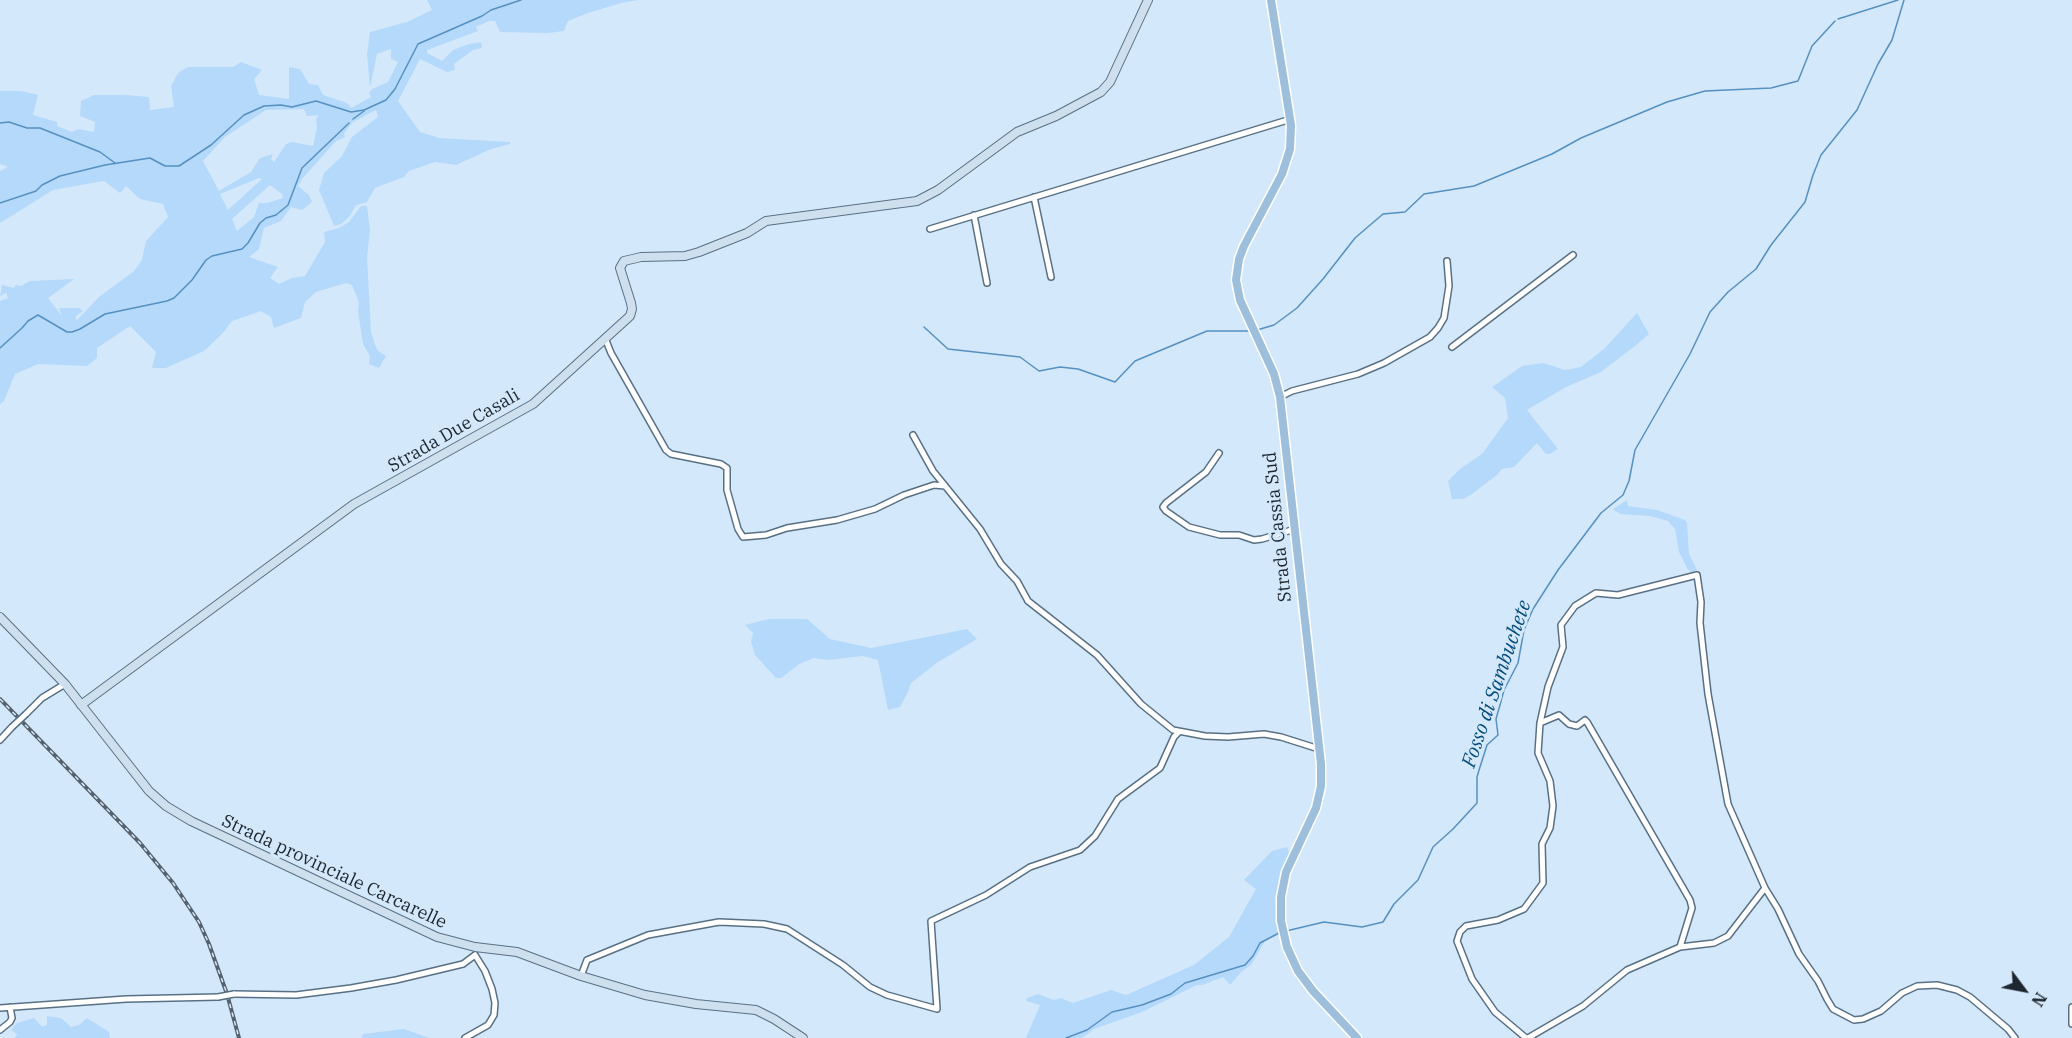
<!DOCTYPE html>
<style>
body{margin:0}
#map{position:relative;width:2072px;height:1038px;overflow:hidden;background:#d4e8fb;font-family:"IBM Plex Serif",serif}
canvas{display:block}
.north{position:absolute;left:1994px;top:960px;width:60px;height:60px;-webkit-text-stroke:4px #d4e8fb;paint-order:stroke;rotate:122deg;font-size:16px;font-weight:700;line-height:24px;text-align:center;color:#1d2730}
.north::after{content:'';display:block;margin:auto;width:21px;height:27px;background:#1d2730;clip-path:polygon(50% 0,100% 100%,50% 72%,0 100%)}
</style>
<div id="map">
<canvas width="2072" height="1038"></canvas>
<div class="north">N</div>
</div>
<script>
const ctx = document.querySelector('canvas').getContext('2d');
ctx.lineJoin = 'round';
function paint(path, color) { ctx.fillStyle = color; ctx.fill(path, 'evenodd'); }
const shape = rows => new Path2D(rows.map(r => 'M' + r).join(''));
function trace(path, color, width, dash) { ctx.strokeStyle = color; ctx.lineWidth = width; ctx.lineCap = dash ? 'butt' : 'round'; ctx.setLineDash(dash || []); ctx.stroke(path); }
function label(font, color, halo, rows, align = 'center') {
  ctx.font = font + ' "IBM Plex Serif",serif'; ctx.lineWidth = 6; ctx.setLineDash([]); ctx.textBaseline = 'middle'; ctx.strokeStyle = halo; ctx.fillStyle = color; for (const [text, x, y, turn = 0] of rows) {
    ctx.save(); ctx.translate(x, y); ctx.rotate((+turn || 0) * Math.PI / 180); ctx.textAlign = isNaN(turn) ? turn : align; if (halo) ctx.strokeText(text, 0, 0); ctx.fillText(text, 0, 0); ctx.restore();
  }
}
paint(shape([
 [427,0,638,0,621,3,588,13,568,21,564,31,548,33,500,32,495,21,489,21,476,27,478,31,427,50,427,53,442,61,453,50,469,44,481,42,482,48,473,50,454,64,455,70,447,72,420,59,398,101,420,132,439,138,510,142,510,144,491,149,456,165,435,162,409,171,404,177,375,188,367,202,356,205,349,217,341,224,334,226,319,190,324,173,342,156,352,137,378,117,376,110,353,122,344,133,345,137,336,141,302,179,298,186,309,195,312,202,302,210,291,207,281,221,264,228,259,249,249,257,278,267,270,278,279,284,292,278,305,276,325,242,324,232,339,228,349,222,361,206,367,206,370,230,367,257,371,332,377,350,386,356,379,368,369,364,370,356,363,344,358,311,359,302,352,285,346,283,316,292,305,302,301,318,274,328,271,317,261,311,232,321,222,334,204,351,166,368,152,368,156,352,130,326,97,348,97,358,87,366,38,364,15,374,4,401,0,404,0,301,8,298,6,293,0,296,2,285,14,288,16,285,21,286,30,281,74,279,48,298,62,316,59,308,79,308,83,311,76,316,76,321,99,297,134,271,142,260,146,241,168,217,163,204,140,199,126,186,120,193,104,181,53,190,0,223,0,171,8,167,0,164,0,91,21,91,38,95,33,115,57,122,57,126,72,132,78,129,94,132,95,122,80,116,81,101,94,95,126,95,149,97,150,110,174,107,171,86,178,73,188,67,233,67,241,62,262,70,254,79,259,95,289,99,289,67,300,69,309,84,318,85,323,95,347,103,351,108,371,97,369,93,372,89,388,82,398,62,391,59,391,49,377,54,370,88,367,54,370,32,407,22,432,10],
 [304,109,307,116,319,115,316,119,317,128,313,146,292,142,286,144,274,162,271,159,273,154,260,158,251,172,219,191,203,161,225,137,266,110],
 [259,178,262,179,228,210,220,194],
 [270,185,282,194,283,198,267,203,259,203,254,217,237,231,232,219],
 [1637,313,1649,334,1635,346,1601,372,1566,387,1527,410,1558,449,1550,454,1546,454,1537,443,1514,467,1502,469,1497,475,1472,494,1463,499,1452,499,1448,481,1460,469,1482,454,1508,418,1505,398,1492,387,1522,366,1543,363,1565,370,1581,367,1605,348],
 [1627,500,1628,506,1657,510,1685,520,1687,523,1689,554,1697,570,1691,573,1687,568,1679,552,1675,529,1668,521,1650,516,1620,514,1613,509],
 [769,619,807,619,830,639,871,648,967,629,977,639,938,662,911,683,908,692,900,707,888,710,878,660,863,656,828,660,814,658,801,663,781,678,776,678,755,655,751,641,753,633,745,625],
 [1287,847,1290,854,1280,876,1276,902,1279,934,1265,941,1251,965,1242,971,1230,985,1223,977,1202,985,1197,985,1142,1012,1094,1029,1082,1038,1026,1038,1040,1005,1026,1001,1027,998,1038,994,1054,1000,1061,998,1073,1003,1111,990,1126,995,1194,965,1229,937,1256,889,1244,880,1272,851],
 [47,1016,61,1018,71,1027,79,1025,87,1018,109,1032,110,1038,15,1038,17,1034,11,1030,17,1023,34,1018,42,1027,47,1025],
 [404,1029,429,1038,361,1038,363,1034]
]), '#b4d9fb');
trace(shape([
 [1838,19,1898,0],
 [353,119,364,111],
 [0,123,9,122,27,128,40,128,100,152,115,163],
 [0,203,36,191,42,185,60,176,105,165,150,158,165,166,179,166,211,145,244,115,264,106,281,105,292,107,316,101,351,112,364,110,386,100,395,89,418,44,482,16,491,10,521,0],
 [924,327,948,349,1020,357,1039,371,1060,367,1078,369,1115,382,1135,361,1207,331,1249,331],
 [1257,330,1274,325,1297,308,1323,279,1355,238,1383,214,1405,212,1424,194,1474,186,1552,154,1581,138,1667,102,1705,91,1771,88,1798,81,1812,46,1835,21],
 [0,348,22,328,28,321,38,315,67,332,72,332,80,329,105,314,167,301,174,298,192,280,206,260,212,256,242,249,248,243,260,223,266,218,276,215,288,205,302,168,349,123],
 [1286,931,1324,922,1362,927,1383,922,1394,904,1418,880,1433,847,1453,829,1477,803,1477,777,1480,767,1487,745,1498,735,1496,719,1500,705,1504,690,1518,663,1524,630,1533,609,1558,570,1601,513,1623,495,1629,481,1635,450,1690,354,1710,312,1728,292,1756,269,1771,245,1805,202,1813,175,1821,155,1857,110,1878,64,1892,40,1904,0],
 [1066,1038,1087,1030,1112,1012,1142,1005,1171,994,1185,983,1245,965,1253,956,1260,943,1279,933]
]), '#5690c1', 1.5);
const street = shape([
 [1034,197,1051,277],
 [974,215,987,283],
 [930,229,1291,119],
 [605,338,611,353,666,450,671,454,721,464,727,468,727,490,738,529,743,537,766,535,787,528,837,520,875,509,904,495,934,485,945,486],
 [1452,347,1573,255],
 [1280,397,1292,391,1358,374,1384,363,1430,337,1438,328,1444,318,1449,286,1447,261],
 [913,435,933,471,980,529,1001,564,1017,581,1028,601,1097,655,1141,704,1173,730,1205,736,1228,737,1264,734,1281,737,1319,749],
 [1219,453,1206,472,1166,503,1163,507,1166,511,1189,527,1220,535,1239,535,1254,540,1262,539,1295,529],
 [26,714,42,698,65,684],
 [1540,723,1559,715,1569,724,1577,726,1585,720,1587,722,1690,900,1692,908,1680,947],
 [0,740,12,727],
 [581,976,587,960,648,935,719,922,764,924,787,929,843,965,870,987,887,995,937,1009,931,921,986,895,1030,867,1080,850,1095,836,1118,799,1160,768,1174,737,1179,732],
 [234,994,296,995,351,988,396,980,463,964,475,955],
 [2072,1007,2072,1024],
 [0,1008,126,999,218,997],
 [0,1030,10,1022,12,1018,10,1007],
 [465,1038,488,1025,494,1015,495,1003,492,989,485,971,475,955],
 [1526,1038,1495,1012,1472,979,1457,941,1460,932,1466,926,1498,920,1524,909,1543,883,1542,844,1550,828,1553,806,1550,781,1538,753,1540,723,1548,687,1563,647,1561,625,1575,606,1596,593,1618,595,1697,575,1701,602,1700,623,1708,694,1728,804,1765,888,1778,909,1799,954,1818,981,1827,999,1833,1009,1854,1020,1863,1019,1881,1011,1902,993,1917,986,1937,985,1957,990,1970,997,2008,1029,2015,1038],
 [1528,1038,1583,1006,1627,970,1680,947,1714,943,1728,936,1765,888]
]);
const secondary = shape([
 [0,617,65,684,149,791,166,806,191,821,437,937,475,947,517,952,581,976,645,995,696,1004,756,1010,774,1019,803,1038],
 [81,705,354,504,533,404,630,316,632,309,631,303,620,268,624,261,641,257,685,256,699,252,747,233,766,221,917,201,938,190,1017,132,1056,116,1101,92,1110,82,1148,0]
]);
const primary = shape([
 [1271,0,1291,125,1290,149,1282,174,1244,246,1239,259,1236,280,1240,300,1274,374,1280,397,1321,764,1321,786,1316,808,1286,872,1281,897,1281,921,1287,947,1298,971,1313,991,1357,1038]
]);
trace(street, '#597084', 8);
trace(secondary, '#597084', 10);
trace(primary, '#fff', 11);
trace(street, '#fff', 5);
trace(secondary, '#cedfee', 8);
trace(primary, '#9dbfdc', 8);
const rail = shape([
 [0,699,140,843,173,883,199,922,209,944,227,994,239,1038]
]);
trace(rail, '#55626e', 4);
trace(rail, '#d4e8fb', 1.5, [4.5]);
const streetBridge = shape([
 [12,727,26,714],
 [218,997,234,994]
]);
trace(streetBridge, '#597084', 8, []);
trace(streetBridge, '#fff', 5);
label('18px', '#1d2730', '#d4e8fb', [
 ["Strada Due Casali",454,431,-30],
 ["Strada Cassia Sud",1278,527,-96],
 ["Strada provinciale Carcarelle",334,872,25]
]);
label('italic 20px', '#074d7d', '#d4e8fb', [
 ["Fosso di Sambuchete",1497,684,-71]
]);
</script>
